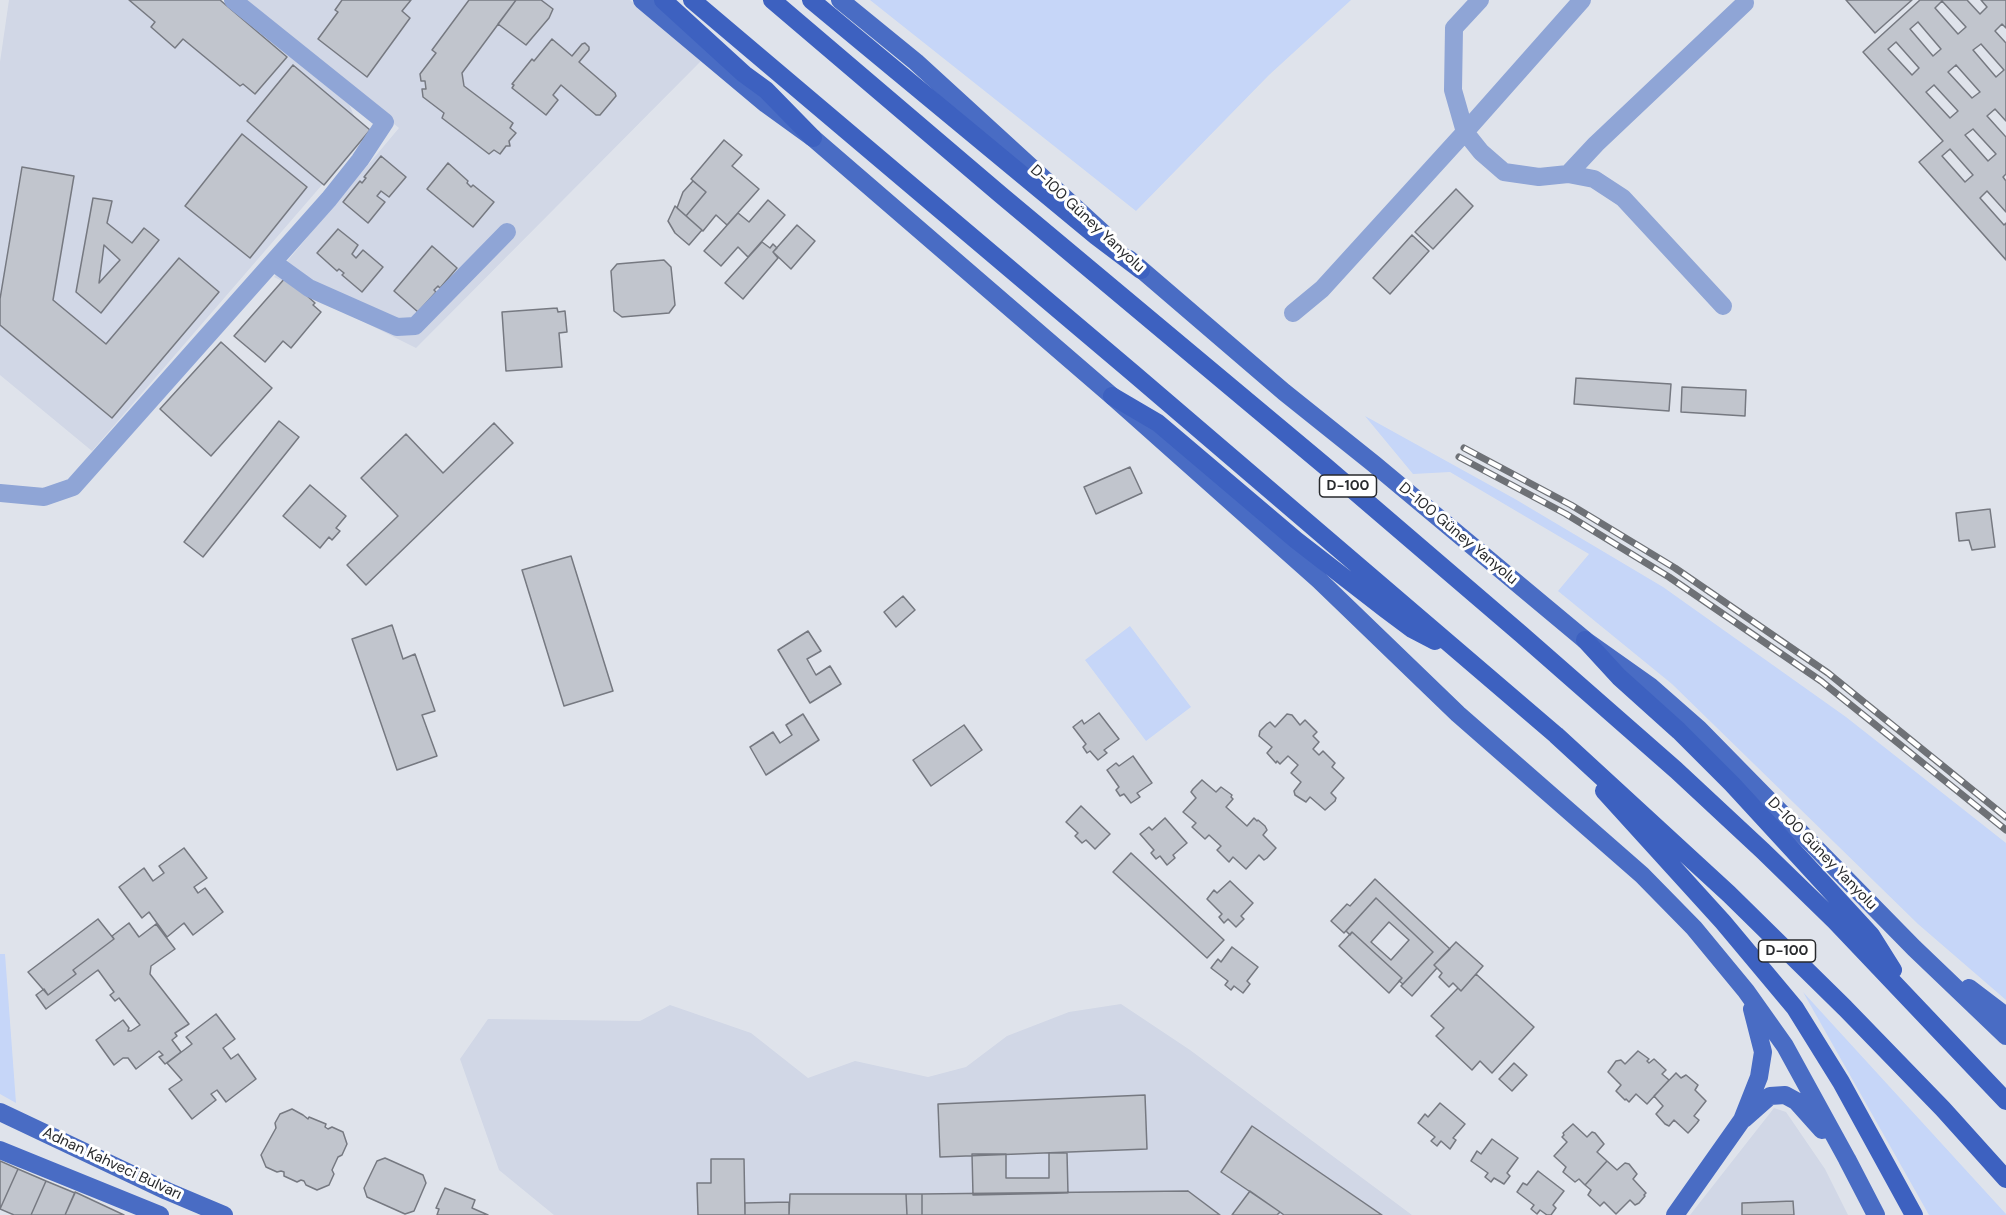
<!DOCTYPE html>
<meta charset="utf-8">
<style>
body{margin:0}
canvas{display:block;background:#dfe3eb}
</style>
<canvas width="2006" height="1215"></canvas>
<script>
const ctx = document.querySelector('canvas').getContext('2d');
ctx.lineJoin = 'round';
function paint(path, color) { ctx.fillStyle = color; ctx.fill(path, 'evenodd'); }
const shape = rows => new Path2D(rows.map(r => 'M' + r).join(''));
function trace(path, color, width, dash) { ctx.strokeStyle = color; ctx.lineWidth = width; ctx.lineCap = dash ? 'butt' : 'round'; ctx.setLineDash(dash || []); ctx.stroke(path); }
function label(font, color, halo, rows, align = 'center') {
  ctx.font = font + ' "DM Sans",sans-serif'; ctx.lineWidth = 6; ctx.setLineDash([]); ctx.textBaseline = 'middle'; ctx.strokeStyle = halo; ctx.fillStyle = color; for (const [text, x, y, turn = 0] of rows) {
    ctx.save(); ctx.translate(x, y); ctx.rotate((+turn || 0) * Math.PI / 180); ctx.textAlign = isNaN(turn) ? turn : align; if (halo) ctx.strokeText(text, 0, 0); ctx.fillText(text, 0, 0); ctx.restore();
  }
}
paint(shape([
 [9,0,218,0,349,104,358,125,353,149,92,451,0,375,0,62],
 [245,0,630,0,701,61,416,348,274,277,399,128],
 [1121,1004,1190,1050,1412,1215,554,1215,499,1170,460,1059,488,1019,640,1021,670,1005,751,1033,808,1078,855,1061,928,1077,966,1067,1007,1036,1069,1012],
 [1774,1108,1786,1112,1825,1169,1848,1215,1690,1215]
]), '#d1d7e6');
paint(shape([
 [870,0,1351,0,1269,75,1136,211],
 [1365,416,1515,499,1663,587,1846,717,2006,843,2006,1000,1918,924,1672,684,1558,591,1589,554,1450,472,1413,474],
 [1130,626,1191,707,1146,741,1085,660],
 [0,954,5,954,16,1103,0,1094],
 [1803,992,2006,1214,2006,1215,1929,1215]
]), '#c6d6f8');
const building = shape([
 [129,0,220,0,287,57,255,94,243,84,240,86,183,39,175,48,151,27,155,22,129,0],
 [342,0,411,0,402,11,410,18,367,77,318,39,338,12,335,10,342,0],
 [469,0,516,0,462,73,464,86,513,123,510,128,516,133,509,141,510,146,506,146,500,154,494,150,489,154,442,118,444,113,423,97,422,89,426,89,425,81,421,81,420,74,436,53,432,50,469,0],
 [516,0,541,0,553,9,549,18,526,45,498,24,516,0],
 [1846,0,1912,0,1875,33,1846,0],
 [1920,0,1967,0,1980,14,1987,7,1981,0,2006,0,2006,28,2002,24,1995,31,2006,43,2006,121,1995,109,1987,116,2006,137,2006,174,2003,177,2006,181,2006,212,1987,191,1980,198,2004,225,2006,223,2006,260,1919,162,1943,141,1863,52,1920,0],
 [1942,1,1966,27,1958,34,1935,8,1942,1],
 [1918,22,1941,49,1933,56,1910,29,1918,22],
 [1896,42,1919,68,1912,75,1888,49,1896,42],
 [1981,44,2004,70,1996,77,1973,50,1981,44],
 [1956,65,1980,92,1972,98,1948,72,1956,65],
 [1934,85,1958,111,1950,118,1926,92,1934,85],
 [1973,129,1996,154,1988,161,1965,135,1973,129],
 [1950,149,1973,175,1965,182,1942,156,1950,149],
 [552,39,572,56,582,44,585,43,589,47,589,50,579,62,615,93,616,96,600,115,596,115,561,85,553,95,558,100,546,115,512,88,514,85,512,84,532,59,534,61,552,39],
 [293,65,370,130,324,185,247,121,293,65],
 [242,134,307,187,250,258,185,206,242,134],
 [724,140,742,155,732,166,759,189,727,225,716,215,703,231,686,216,706,192,691,179,724,140],
 [381,156,406,177,389,197,381,191,377,196,385,202,368,223,343,202,360,181,362,183,366,178,364,177,381,156],
 [448,163,468,181,467,183,471,187,473,185,494,202,473,227,427,189,448,163],
 [22,167,74,176,53,300,106,344,179,258,219,292,112,418,0,325,0,299,22,167],
 [693,181,706,192,686,216,677,208,683,192,693,181],
 [1456,189,1473,206,1433,249,1415,232,1456,189],
 [93,198,112,201,107,223,132,243,144,228,159,240,101,313,76,292,93,198],
 [104,245,120,260,99,283,104,245],
 [768,200,785,215,748,257,738,247,721,266,704,251,738,213,749,222,768,200],
 [675,206,702,230,689,245,675,233,668,221,675,206],
 [797,225,815,241,791,269,773,252,797,225],
 [338,229,358,245,352,254,356,258,363,250,383,267,362,292,342,275,344,273,339,269,337,271,317,253,338,229],
 [1412,235,1429,251,1390,294,1373,278,1412,235],
 [762,242,770,248,773,244,777,248,773,252,778,258,743,299,725,283,762,242],
 [432,246,457,268,440,288,438,286,434,290,436,292,418,312,394,291,432,246],
 [664,260,671,267,675,305,669,313,622,317,614,311,611,271,617,264,664,260],
 [286,277,315,303,313,305,321,312,291,348,283,341,265,362,234,336,286,277],
 [557,308,558,312,565,311,567,332,559,333,562,367,506,371,502,312,557,308],
 [221,342,272,388,211,456,160,409,221,342],
 [1576,378,1671,384,1669,411,1574,404,1576,378],
 [1682,387,1746,390,1745,416,1681,412,1682,387],
 [279,421,299,437,203,557,184,542,279,421],
 [494,423,513,443,366,585,347,565,398,516,361,478,406,434,443,473,494,423],
 [1130,467,1142,493,1096,514,1084,487,1130,467],
 [310,485,346,516,336,528,340,531,332,540,329,537,320,548,283,516,310,485],
 [1990,509,1995,547,1972,550,1969,540,1959,541,1956,513,1990,509],
 [571,556,613,691,564,706,522,570,571,556],
 [903,596,915,610,896,627,884,612,903,596],
 [392,625,403,659,415,654,435,711,422,715,437,756,397,770,352,639,392,625],
 [808,631,821,651,807,659,816,675,830,666,841,684,810,703,778,650,808,631],
 [1099,713,1119,739,1104,750,1107,753,1098,760,1090,751,1087,753,1083,747,1086,744,1073,727,1082,720,1084,724,1099,713],
 [803,714,819,740,766,775,750,747,773,732,780,743,792,735,786,725,803,714],
 [1287,714,1292,715,1300,725,1305,720,1317,732,1313,736,1319,742,1313,749,1319,755,1323,751,1335,763,1332,767,1344,778,1331,793,1336,798,1335,801,1325,810,1310,797,1306,802,1295,795,1294,791,1301,782,1291,773,1298,765,1288,756,1280,764,1277,761,1276,763,1267,753,1272,747,1259,736,1260,731,1267,724,1270,722,1275,727,1287,714],
 [964,725,982,750,931,786,913,760,964,725],
 [1133,756,1152,783,1137,793,1140,797,1131,803,1124,794,1120,796,1116,790,1119,787,1107,770,1116,763,1119,766,1133,756],
 [1202,780,1216,792,1221,787,1232,795,1231,797,1233,799,1226,807,1247,826,1254,818,1257,821,1258,820,1265,826,1267,830,1263,835,1276,848,1267,858,1264,860,1259,855,1246,869,1233,857,1229,862,1217,850,1221,846,1209,835,1205,839,1192,827,1196,823,1183,812,1196,798,1191,792,1193,789,1202,780],
 [1081,806,1110,834,1095,849,1086,840,1082,843,1075,836,1078,833,1066,822,1081,806],
 [1165,818,1187,843,1173,855,1175,858,1167,865,1160,856,1156,859,1151,853,1154,850,1140,834,1149,827,1152,830,1165,818],
 [184,848,207,878,194,887,198,893,205,888,223,912,193,935,184,923,167,937,149,912,142,918,119,887,144,868,153,881,164,873,159,866,184,848],
 [1131,853,1224,940,1207,958,1113,872,1131,853],
 [1375,879,1450,949,1434,965,1437,968,1412,996,1401,986,1433,952,1376,898,1344,933,1331,921,1347,904,1350,906,1375,879],
 [1230,881,1253,903,1241,916,1244,919,1236,927,1228,919,1224,923,1219,917,1222,914,1207,899,1214,890,1217,893,1230,881],
 [1376,898,1433,952,1403,984,1399,981,1402,978,1352,932,1350,935,1346,931,1376,898],
 [98,919,114,939,73,970,76,974,48,995,28,972,98,919],
 [1389,922,1409,940,1391,960,1371,942,1389,922],
 [129,923,139,937,156,924,175,949,151,966,150,974,189,1024,175,1033,177,1036,172,1040,181,1052,165,1064,159,1057,163,1055,159,1051,136,1069,128,1058,123,1058,114,1065,96,1040,123,1020,129,1028,128,1031,131,1031,140,1025,119,998,115,1001,110,995,114,992,98,970,46,1009,36,995,44,989,48,995,76,974,73,970,114,939,112,936,129,923],
 [1352,932,1402,978,1389,993,1339,946,1352,932],
 [1456,942,1483,966,1461,991,1453,983,1449,987,1439,977,1442,973,1434,965,1456,942],
 [1232,947,1258,967,1247,981,1250,984,1243,993,1234,986,1231,990,1225,985,1228,981,1211,968,1218,959,1221,962,1232,947],
 [1476,974,1534,1027,1492,1073,1480,1061,1472,1070,1436,1036,1444,1028,1431,1016,1458,988,1461,991,1476,974],
 [216,1014,235,1039,223,1048,231,1059,238,1054,256,1079,226,1102,217,1090,211,1094,216,1100,192,1119,169,1089,182,1080,167,1063,192,1044,186,1037,216,1014],
 [1638,1051,1649,1059,1647,1061,1649,1063,1654,1059,1666,1070,1662,1074,1669,1080,1647,1104,1636,1094,1629,1102,1626,1099,1625,1100,1616,1091,1621,1085,1608,1072,1616,1061,1621,1060,1625,1064,1638,1051],
 [1514,1063,1527,1075,1512,1091,1499,1079,1514,1063],
 [1676,1073,1681,1078,1686,1075,1698,1085,1695,1090,1706,1101,1694,1116,1699,1120,1697,1123,1688,1133,1674,1120,1669,1126,1665,1124,1656,1114,1663,1106,1654,1096,1676,1073],
 [1145,1095,1147,1149,940,1157,938,1104,1145,1095],
 [1440,1103,1465,1124,1453,1138,1456,1140,1450,1149,1441,1141,1437,1146,1431,1141,1435,1137,1418,1123,1425,1114,1428,1117,1440,1103],
 [292,1109,303,1115,308,1119,309,1117,326,1124,325,1127,328,1129,332,1127,343,1132,347,1144,342,1155,338,1157,332,1170,334,1174,329,1185,317,1190,306,1185,304,1181,301,1180,297,1182,284,1176,284,1172,281,1171,277,1172,266,1167,261,1155,276,1128,275,1123,280,1114,292,1109],
 [1573,1124,1587,1137,1592,1132,1595,1133,1604,1144,1597,1152,1607,1161,1585,1185,1579,1179,1575,1182,1563,1172,1566,1167,1554,1156,1567,1142,1562,1137,1564,1135,1563,1133,1573,1124],
 [1252,1126,1382,1215,1284,1215,1280,1212,1221,1172,1252,1126],
 [1492,1139,1518,1158,1507,1173,1510,1176,1504,1184,1494,1178,1491,1182,1485,1177,1488,1173,1471,1161,1477,1151,1481,1154,1492,1139],
 [1049,1153,1067,1153,1068,1193,973,1195,972,1154,1006,1154,1006,1178,1049,1178,1049,1153],
 [385,1158,423,1175,426,1183,414,1211,405,1214,367,1197,364,1188,377,1161,385,1158],
 [711,1159,744,1159,745,1215,698,1215,697,1183,711,1183,711,1159],
 [0,1161,18,1169,0,1209,0,1161],
 [1607,1161,1617,1170,1625,1163,1629,1164,1637,1174,1633,1179,1646,1193,1644,1195,1645,1196,1639,1203,1635,1205,1630,1200,1616,1214,1604,1202,1600,1206,1588,1195,1591,1190,1585,1185,1607,1161],
 [18,1169,46,1181,31,1215,14,1215,0,1209,18,1169],
 [1538,1171,1564,1191,1553,1205,1556,1208,1551,1215,1547,1215,1540,1210,1537,1214,1531,1209,1534,1205,1517,1192,1523,1183,1527,1185,1538,1171],
 [46,1181,75,1193,65,1215,31,1215,46,1181],
 [445,1188,475,1200,472,1208,488,1215,437,1215,439,1209,436,1208,445,1188],
 [1188,1191,1220,1215,922,1215,922,1194,1188,1191],
 [1250,1191,1280,1212,1277,1215,1232,1215,1250,1191],
 [75,1192,124,1215,65,1215,75,1192],
 [790,1194,906,1194,907,1215,789,1215,790,1194],
 [906,1194,922,1194,922,1215,907,1215,906,1194],
 [1793,1201,1794,1215,1742,1215,1742,1203,1793,1201],
 [789,1202,789,1215,745,1215,745,1203,789,1202]
]);
paint(building, '#c1c5cd');
trace(building, '#767981', 1.5);
trace(shape([
 [1480,0,1454,28,1453,90,1465,132,1481,152,1504,172,1539,177,1568,174,1594,179,1623,198,1723,306],
 [1568,174,1596,144,1745,3],
 [273,262,309,288,397,327,415,326,507,232],
 [1293,313,1322,289,1465,132,1582,0],
 [0,493,44,497,73,487,329,199,360,160,385,122,233,0]
]), '#8fa5d6', 18);
trace(shape([
 [642,0,766,104,813,138,1112,396,1319,580,1458,714,1642,875,1694,928,1746,991,1785,1046,1847,1159,1876,1215],
 [840,0,916,62,1103,233],
 [1129,259,1284,392,1374,464,1585,640,1650,686,1699,729,1914,948,2006,1036],
 [1969,988,2006,1016],
 [0,1112,167,1191,224,1215],
 [1744,1119,1770,1096,1785,1095,1796,1101,1822,1130],
 [0,1150,160,1215],
 [1675,1215,1742,1120,1759,1077,1763,1052,1752,1009]
]), '#496cc4', 18);
trace(shape([
 [663,0,744,74,766,90,813,138],
 [692,0,1133,373,1556,735,1729,894,1845,1008,1943,1109,2006,1179],
 [772,0,1001,195,1325,466,1521,634,1676,770,1763,851,1835,921,2006,1101],
 [811,0,1096,236,1141,270],
 [1112,396,1158,423,1296,540,1385,609,1412,629,1435,641],
 [1585,640,1619,677,1679,731,1732,784,1871,935,1893,970],
 [1604,791,1723,922,1795,1008,1841,1082,1914,1215]
]), '#3d61c0', 18);
const rail = shape([
 [1464,448,1571,505,1675,568,1828,673,2006,817],
 [1459,457,1566,514,1669,577,1821,681,2006,830]
]);
trace(rail, '#6e7176', 7);
trace(rail, '#fff', 4.5, [14]);
for (const [x, y, w] of [
 [1348,486,57],
 [1787,951,57]
]) { const box = new Path2D(); box.roundRect(x - w / 2, y - 11, w, 22, 4.5); ctx.fillStyle = '#fff'; ctx.fill(box); trace(box, '#282a2d', 1.5); }
label('bold 14px', '#282a2d', null, [
 ["D-100",1348,486],
 ["D-100",1787,951]
]);
label('15px', '#282a2d', '#fff', [
 ["D-100 Güney Yanyolu",1087,219,43],
 ["D-100 Güney Yanyolu",1458,534,40],
 ["D-100 Güney Yanyolu",1822,854,46],
 ["Adnan Kahveci Bulvarı",112,1164,25]
]);
</script>
